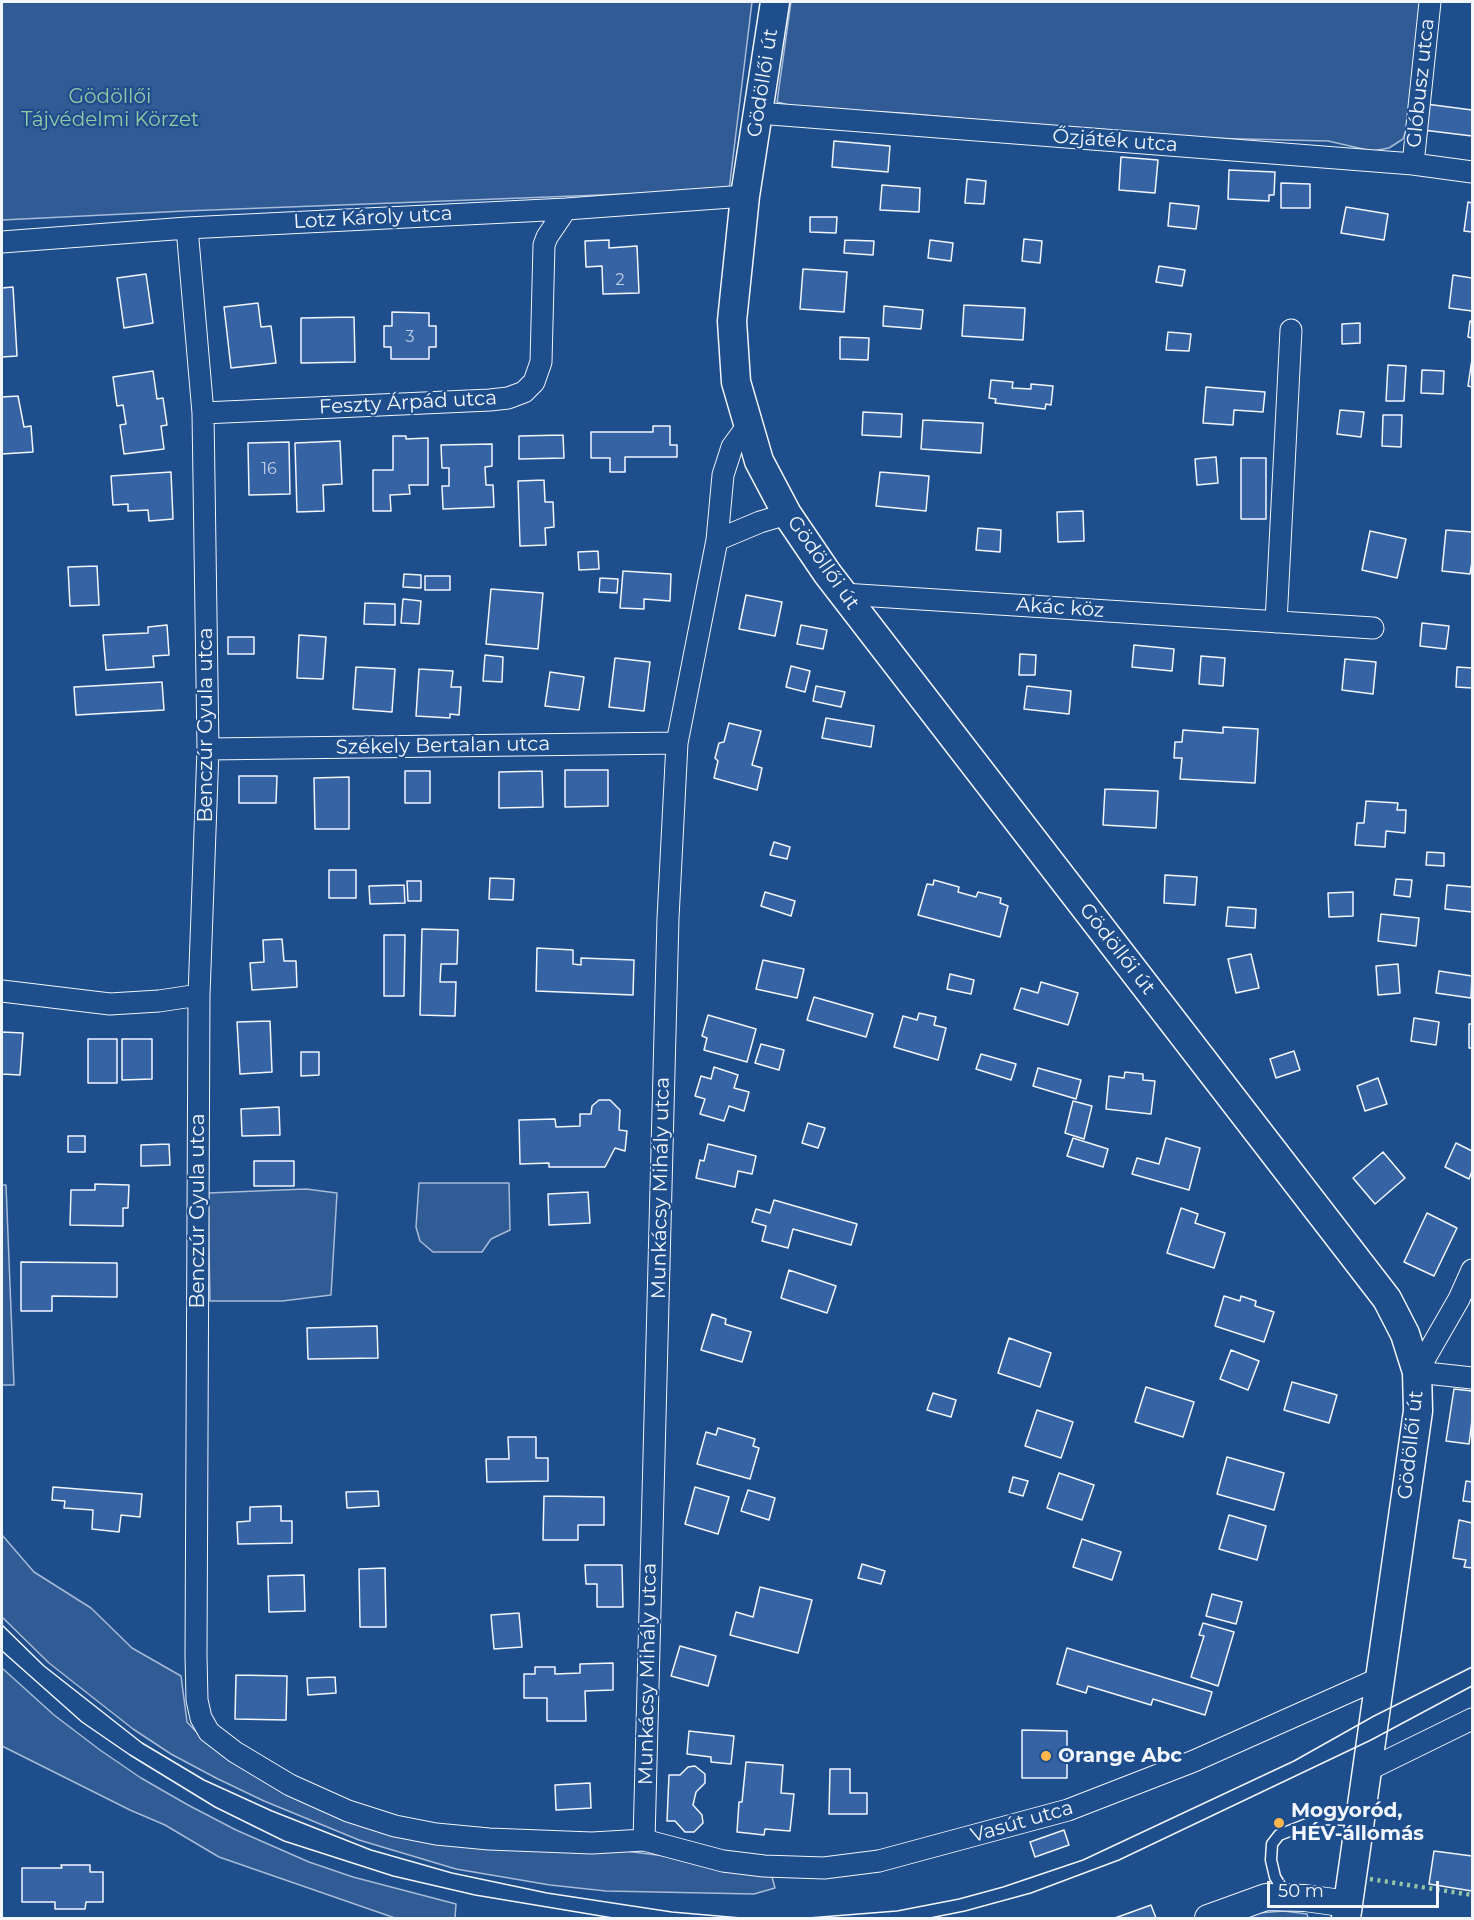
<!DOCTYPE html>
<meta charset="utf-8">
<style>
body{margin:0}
#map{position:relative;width:1474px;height:1920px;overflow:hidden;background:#1f4e8c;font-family:Montserrat,sans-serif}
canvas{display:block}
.frame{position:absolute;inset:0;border:3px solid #f2f6ff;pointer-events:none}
.scale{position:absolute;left:1267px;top:1881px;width:172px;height:27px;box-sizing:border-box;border:3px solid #f2f6ff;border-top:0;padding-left:8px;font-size:18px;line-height:21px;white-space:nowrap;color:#f2f6ff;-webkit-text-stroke:4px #1f4e8c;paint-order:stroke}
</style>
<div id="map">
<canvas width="1474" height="1920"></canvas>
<div class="frame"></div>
<div class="scale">50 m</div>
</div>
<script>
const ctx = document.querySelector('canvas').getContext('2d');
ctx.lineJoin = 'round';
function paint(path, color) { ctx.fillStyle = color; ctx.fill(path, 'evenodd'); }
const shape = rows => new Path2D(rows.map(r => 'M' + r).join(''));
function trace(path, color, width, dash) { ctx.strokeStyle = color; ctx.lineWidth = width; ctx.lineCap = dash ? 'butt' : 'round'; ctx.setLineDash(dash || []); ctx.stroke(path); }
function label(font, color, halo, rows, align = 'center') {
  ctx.font = font + ' Montserrat,sans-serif'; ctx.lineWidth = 4.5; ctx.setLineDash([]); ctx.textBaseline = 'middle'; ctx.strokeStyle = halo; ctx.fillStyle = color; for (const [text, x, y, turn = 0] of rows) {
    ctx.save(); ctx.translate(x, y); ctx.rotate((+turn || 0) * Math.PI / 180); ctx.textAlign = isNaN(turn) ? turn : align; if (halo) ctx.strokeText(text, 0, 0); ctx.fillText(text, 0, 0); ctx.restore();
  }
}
const green = shape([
 [2,2,752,2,729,190,185,211,2,220,2,2],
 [791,2,1423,2,1410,120,1403,139,1389,148,1372,151,1328,141,1162,137,902,113,801,108,777,102,791,2],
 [419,1183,509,1183,510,1230,491,1239,482,1252,433,1252,420,1241,416,1227,419,1183],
 [2,1185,6,1185,14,1385,2,1385,2,1185],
 [306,1189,337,1193,331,1295,282,1301,210,1301,208,1193,306,1189],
 [2,1535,34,1572,91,1608,132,1648,181,1676,187,1722,209,1745,343,1815,688,1859,772,1877,775,1888,754,1894,606,1891,550,1885,456,1869,359,1840,264,1801,216,1778,171,1754,133,1729,49,1663,2,1617,2,1535],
 [2,1668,54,1715,100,1750,141,1778,188,1805,236,1830,309,1862,353,1877,456,1904,455,1918,395,1918,219,1857,165,1825,130,1810,2,1746,2,1668],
 [1284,1911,1307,1914,1308,1918,1238,1918,1258,1913,1284,1911]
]);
paint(green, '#305b95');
trace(green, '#a8bbd7', 1.5);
const building = shape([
 [1426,104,1472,110,1472,136,1423,130,1426,104],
 [834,141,890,146,888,172,832,167,834,141],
 [1121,157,1158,160,1155,193,1119,190,1121,157],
 [1229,170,1275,172,1274,195,1269,195,1269,201,1228,199,1229,170],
 [967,179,986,181,984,204,965,203,967,179],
 [1281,183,1310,184,1310,208,1281,208,1281,183],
 [882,185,920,188,919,212,880,210,882,185],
 [1468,202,1472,203,1472,232,1464,231,1468,202],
 [1170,203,1199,206,1196,229,1168,226,1170,203],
 [1346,207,1388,214,1384,240,1341,233,1346,207],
 [810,217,837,217,836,233,810,232,810,217],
 [1024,239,1042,241,1040,263,1022,261,1024,239],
 [609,240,609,248,637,246,639,293,603,294,602,266,586,267,585,241,609,240],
 [845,240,874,241,873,255,844,253,845,240],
 [930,240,953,243,951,261,928,258,930,240],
 [1159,266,1185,270,1182,286,1156,282,1159,266],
 [803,269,847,272,844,312,800,309,803,269],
 [146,274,153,323,124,328,117,278,146,274],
 [1453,275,1472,278,1472,311,1449,308,1453,275],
 [13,287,17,356,2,357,2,288,13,287],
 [258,303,261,327,271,326,276,363,231,368,224,307,258,303],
 [964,305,1025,308,1023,340,962,336,964,305],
 [884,306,923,310,921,329,883,326,884,306],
 [392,312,429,313,429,326,436,326,436,347,429,347,429,359,391,359,391,347,384,347,384,326,392,326,392,312],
 [354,317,355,362,301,363,301,318,354,317],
 [1470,321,1472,322,1472,338,1468,337,1470,321],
 [1360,323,1360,343,1342,344,1342,324,1360,323],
 [1168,332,1191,334,1189,351,1166,350,1168,332],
 [840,337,869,338,868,360,840,359,840,337],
 [1472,359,1472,387,1468,386,1472,359],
 [1388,365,1406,366,1404,401,1386,401,1388,365],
 [1422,370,1444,371,1443,394,1421,393,1422,370],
 [153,371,157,399,163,398,167,425,161,426,164,449,124,454,120,425,126,424,123,405,117,406,113,377,153,371],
 [991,380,1013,382,1012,388,1031,389,1031,384,1053,386,1051,405,1046,404,1045,409,995,403,996,399,989,398,991,380],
 [1206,387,1265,392,1263,412,1234,410,1233,425,1203,423,1206,387],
 [18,396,24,427,31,426,33,452,2,454,2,397,18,396],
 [1340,410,1364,412,1361,437,1337,434,1340,410],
 [863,412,902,414,901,437,862,435,863,412],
 [1383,415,1402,415,1401,447,1382,446,1383,415],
 [923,420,983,423,981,453,921,449,923,420],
 [653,426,670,426,670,445,677,445,677,457,625,457,625,472,610,472,610,458,591,458,591,432,653,432,653,426],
 [563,435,564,458,519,459,519,436,563,435],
 [393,436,406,436,406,439,428,438,428,485,409,485,410,494,390,495,391,511,373,511,373,470,393,470,393,436],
 [340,441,342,484,323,485,324,511,297,512,295,443,340,441],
 [289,442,290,494,249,495,248,443,289,442],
 [492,444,492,466,485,467,486,485,493,485,494,507,443,509,442,486,449,486,449,468,442,468,441,445,492,444],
 [1216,457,1218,483,1197,485,1195,459,1216,457],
 [1241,458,1266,458,1266,519,1241,519,1241,458],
 [171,472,173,519,149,521,148,510,128,511,128,504,113,505,111,476,171,472],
 [880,472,929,476,926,511,876,506,880,472],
 [544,480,545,502,553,502,554,527,545,528,546,545,520,546,518,481,544,480],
 [1083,511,1084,541,1058,542,1057,512,1083,511],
 [978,528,1001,530,1000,552,976,550,978,528],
 [1446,530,1472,532,1472,562,1470,574,1442,571,1446,530],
 [1370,531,1406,539,1397,578,1362,570,1370,531],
 [598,551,599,569,579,570,578,552,598,551],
 [97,566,99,605,70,606,68,567,97,566],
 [623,571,671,574,670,601,644,599,644,609,620,608,623,571],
 [404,574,421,575,421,588,403,587,404,574],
 [425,576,450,576,450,590,425,590,425,576],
 [600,578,618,579,617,593,599,592,600,578],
 [491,589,543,593,538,649,486,644,491,589],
 [746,595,782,602,775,636,739,629,746,595],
 [403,599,421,601,419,624,401,623,403,599],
 [365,603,395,604,395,625,364,624,365,603],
 [1422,623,1449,626,1446,649,1420,646,1422,623],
 [167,625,169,655,153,656,154,667,106,670,103,635,148,633,148,627,167,625],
 [801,625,827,630,823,649,797,644,801,625],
 [299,635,326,637,323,679,297,678,299,635],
 [228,637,254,637,254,654,228,654,228,637],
 [1134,645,1174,649,1172,671,1132,667,1134,645],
 [1020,654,1036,655,1035,675,1019,675,1020,654],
 [485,655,503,657,502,682,483,681,485,655],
 [1201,656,1225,658,1223,686,1199,684,1201,656],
 [615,658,650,662,644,711,609,707,615,658],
 [1345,659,1376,662,1373,694,1342,690,1345,659],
 [791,666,810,671,805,692,786,687,791,666],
 [356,667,395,669,392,712,353,709,356,667],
 [1457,667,1472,668,1472,688,1456,687,1457,667],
 [419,669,453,671,451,687,461,687,459,715,450,714,450,718,416,716,419,669],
 [550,672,584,677,579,710,545,706,550,672],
 [162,682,164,710,76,715,74,687,162,682],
 [816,686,845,692,841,707,813,701,816,686],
 [1027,686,1071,691,1069,714,1024,709,1027,686],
 [826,718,874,726,871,747,822,738,826,718],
 [729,723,761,731,752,765,762,768,757,790,714,778,718,761,715,758,719,743,724,742,729,723],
 [1223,727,1258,729,1255,783,1180,779,1182,758,1174,758,1175,742,1182,742,1183,730,1223,733,1223,727],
 [565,770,608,770,608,806,565,807,565,770],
 [405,771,430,771,430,803,405,803,405,771],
 [542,771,543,807,499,808,499,772,542,771],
 [239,776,277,776,276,803,239,803,239,776],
 [349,777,349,829,315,829,314,778,349,777],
 [1105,789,1158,791,1156,828,1103,825,1105,789],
 [1366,801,1398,803,1397,810,1406,810,1405,833,1386,831,1385,847,1355,845,1357,823,1364,823,1366,801],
 [774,842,790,847,787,859,770,855,774,842],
 [1427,852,1444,853,1444,866,1426,865,1427,852],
 [329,870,356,870,356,898,329,898,329,870],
 [1165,875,1197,877,1195,905,1164,903,1165,875],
 [490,878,514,879,513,900,489,899,490,878],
 [1396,879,1412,880,1410,897,1394,895,1396,879],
 [934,880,959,887,958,892,976,897,978,892,1001,898,1000,903,1008,906,1000,937,918,915,927,884,933,885,934,880],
 [407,881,421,881,421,901,408,901,407,881],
 [404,885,405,903,370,904,369,886,404,885],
 [1447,885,1472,887,1472,912,1445,909,1447,885],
 [765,892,795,901,791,916,761,906,765,892],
 [1353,892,1353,916,1329,917,1328,893,1353,892],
 [1228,907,1256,909,1255,928,1226,926,1228,907],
 [1381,914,1419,918,1416,946,1378,941,1381,914],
 [422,929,458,930,457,964,441,964,440,982,456,982,455,1016,420,1015,422,929],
 [384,935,405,935,404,996,384,996,384,935],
 [282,939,284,961,296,961,297,987,252,990,250,963,264,962,263,940,282,939],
 [537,948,573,950,573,964,581,965,581,958,634,960,633,995,536,991,537,948],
 [1251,954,1259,988,1236,993,1228,959,1251,954],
 [763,960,804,969,797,998,756,989,763,960],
 [1398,964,1400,993,1378,995,1376,966,1398,964],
 [1439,971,1472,976,1471,998,1436,993,1439,971],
 [950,974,974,980,971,994,947,989,950,974],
 [1041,982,1078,993,1068,1025,1014,1009,1021,988,1038,993,1041,982],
 [814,997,873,1014,866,1037,807,1020,814,997],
 [919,1013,936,1017,934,1025,946,1028,938,1060,894,1047,903,1016,917,1020,919,1013],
 [708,1015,756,1029,747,1062,704,1050,707,1038,702,1036,708,1015],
 [1414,1018,1439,1022,1436,1045,1411,1041,1414,1018],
 [270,1021,272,1072,240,1074,237,1022,270,1021],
 [1469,1024,1472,1024,1472,1048,1469,1048,1469,1024],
 [2,1032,23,1033,20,1075,2,1074,2,1032],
 [88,1039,117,1039,117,1083,88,1083,88,1039],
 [122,1039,152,1039,152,1079,122,1080,122,1039],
 [761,1044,784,1050,779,1070,755,1063,761,1044],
 [1294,1051,1300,1070,1276,1078,1270,1059,1294,1051],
 [301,1052,319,1052,319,1075,301,1076,301,1052],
 [981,1054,1016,1064,1011,1080,976,1069,981,1054],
 [714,1067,738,1075,734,1088,749,1092,744,1111,729,1106,724,1121,700,1114,705,1099,695,1096,701,1076,711,1079,714,1067],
 [1038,1068,1081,1080,1076,1099,1033,1086,1038,1068],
 [1125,1072,1143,1074,1143,1080,1155,1081,1151,1114,1106,1109,1109,1076,1124,1078,1125,1072],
 [1378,1078,1387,1104,1365,1111,1357,1086,1378,1078],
 [599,1100,610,1100,620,1110,619,1130,627,1131,625,1151,615,1148,605,1167,549,1167,549,1163,520,1164,519,1120,555,1119,556,1127,580,1126,580,1114,591,1114,592,1106,599,1100],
 [1073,1101,1092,1106,1084,1139,1065,1133,1073,1101],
 [279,1107,280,1135,242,1136,241,1109,279,1107],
 [808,1123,825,1128,818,1148,802,1143,808,1123],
 [68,1136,85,1136,85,1152,68,1152,68,1136],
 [1073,1138,1108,1149,1103,1167,1067,1156,1073,1138],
 [1166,1138,1200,1148,1189,1190,1132,1174,1137,1158,1159,1164,1166,1138],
 [1456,1143,1472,1151,1472,1171,1469,1179,1445,1167,1456,1143],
 [169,1144,170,1165,141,1166,141,1145,169,1144],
 [708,1144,756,1156,752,1174,738,1171,735,1187,696,1178,700,1160,704,1161,708,1144],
 [1383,1152,1405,1178,1375,1204,1353,1178,1383,1152],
 [254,1161,294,1161,294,1186,254,1186,254,1161],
 [95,1184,129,1185,128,1208,123,1208,123,1226,70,1225,71,1190,95,1190,95,1184],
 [588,1192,590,1223,549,1225,548,1194,588,1192],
 [774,1200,857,1224,851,1245,793,1229,788,1248,762,1241,766,1226,752,1222,756,1209,770,1213,774,1200],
 [1181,1208,1198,1214,1195,1223,1225,1233,1214,1268,1167,1253,1181,1208],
 [1427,1213,1457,1228,1434,1276,1404,1262,1427,1213],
 [21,1262,117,1263,117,1297,52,1296,52,1311,21,1311,21,1262],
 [789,1270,836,1286,827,1313,781,1298,789,1270],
 [1224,1296,1240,1301,1241,1296,1256,1301,1255,1306,1274,1312,1264,1342,1215,1326,1224,1296],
 [712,1314,726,1319,725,1324,751,1332,742,1362,701,1350,712,1314],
 [377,1326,378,1358,308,1359,307,1328,377,1326],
 [1009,1338,1051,1353,1040,1387,998,1373,1009,1338],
 [1231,1350,1259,1361,1248,1390,1220,1379,1231,1350],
 [1292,1382,1337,1395,1329,1423,1284,1410,1292,1382],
 [1146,1387,1194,1402,1183,1437,1135,1422,1146,1387],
 [1454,1389,1472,1391,1472,1420,1469,1444,1446,1441,1454,1389],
 [933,1393,956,1400,951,1417,927,1410,933,1393],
 [1037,1410,1073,1422,1061,1458,1025,1446,1037,1410],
 [718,1428,755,1439,753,1446,759,1448,750,1479,697,1464,706,1432,716,1435,718,1428],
 [508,1437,536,1437,536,1458,548,1458,548,1481,487,1482,486,1459,509,1459,508,1437],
 [1227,1457,1284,1473,1274,1510,1217,1494,1227,1457],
 [1059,1473,1094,1485,1082,1520,1047,1508,1059,1473],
 [1013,1477,1028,1481,1023,1496,1009,1492,1013,1477],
 [1466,1481,1472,1482,1472,1502,1463,1501,1466,1481],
 [53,1487,142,1494,140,1517,121,1515,119,1532,92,1529,93,1510,64,1508,65,1501,52,1500,53,1487],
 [695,1487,729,1497,718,1534,685,1524,695,1487],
 [748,1490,775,1498,769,1520,741,1511,748,1490],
 [378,1491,379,1506,347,1508,346,1492,378,1491],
 [544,1496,604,1497,604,1525,578,1525,578,1540,543,1540,544,1496],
 [281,1506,281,1521,292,1521,292,1543,238,1544,237,1522,250,1521,250,1507,281,1506],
 [1229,1515,1266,1526,1257,1560,1219,1549,1229,1515],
 [1459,1520,1472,1523,1472,1568,1464,1567,1466,1560,1453,1558,1459,1520],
 [1082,1539,1121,1552,1112,1580,1073,1567,1082,1539],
 [862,1564,885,1571,881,1584,858,1578,862,1564],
 [585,1565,622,1565,623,1607,597,1607,597,1584,586,1584,585,1565],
 [385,1568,386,1627,360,1627,359,1569,385,1568],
 [304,1575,305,1611,269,1612,268,1576,304,1575],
 [760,1587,812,1600,798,1653,730,1635,736,1612,753,1617,760,1587],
 [1212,1594,1242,1602,1236,1624,1206,1616,1212,1594],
 [519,1613,522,1647,494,1649,491,1615,519,1613],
 [1203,1623,1234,1632,1218,1686,1191,1677,1204,1636,1199,1635,1203,1623],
 [680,1646,716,1656,708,1686,671,1676,680,1646],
 [1067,1648,1212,1692,1205,1715,1153,1699,1151,1705,1088,1686,1086,1693,1057,1684,1067,1648],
 [613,1663,613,1690,585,1691,586,1721,547,1721,547,1698,524,1698,524,1674,535,1674,535,1667,555,1667,555,1674,580,1673,580,1664,613,1663],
 [236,1675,287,1676,286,1720,235,1719,236,1675],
 [335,1677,336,1693,308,1695,307,1678,335,1677],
 [1022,1730,1067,1731,1067,1778,1022,1778,1022,1730],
 [689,1731,734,1736,731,1764,711,1762,711,1757,687,1754,689,1731],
 [746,1762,783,1765,781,1793,794,1794,790,1831,765,1829,764,1835,737,1832,739,1802,742,1802,746,1762],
 [695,1766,705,1774,705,1783,696,1792,693,1805,702,1815,703,1823,694,1832,685,1832,675,1821,667,1821,669,1775,680,1775,688,1767,695,1766],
 [830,1769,850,1769,850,1793,867,1793,867,1814,829,1814,830,1769],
 [590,1783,591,1808,556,1810,555,1785,590,1783],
 [1064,1830,1069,1845,1035,1857,1030,1842,1064,1830],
 [1434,1851,1472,1856,1472,1891,1429,1884,1434,1851],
 [61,1865,90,1865,90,1872,103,1872,103,1902,86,1902,85,1909,55,1909,55,1902,22,1902,22,1868,62,1868,61,1865],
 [1151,1905,1156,1918,1115,1918,1151,1905]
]);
paint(building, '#3563a3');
trace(building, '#f2f6ff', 1.5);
const service = shape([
 [1286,1895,1275,1877,1271,1860,1272,1844,1279,1835,1320,1819,1359,1820]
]);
const minor = shape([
 [758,113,1413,164,1472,172],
 [1413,164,1430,2],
 [187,228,203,413,208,749,199,995,196,1656,197,1700,201,1718,209,1732,235,1752,290,1785,348,1811,395,1826,436,1834,489,1839,592,1843,644,1840,723,1861,764,1866,824,1868,879,1861,1068,1810,1194,1761,1380,1678],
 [2,242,187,228,566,209,745,196],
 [203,413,490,400,508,398,524,392,534,382,541,362,544,245,547,237,566,209],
 [717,540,760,522,787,514],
 [843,594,1373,628],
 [1276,622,1291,330],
 [208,749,677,743],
 [2,991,110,1004,159,1001,199,995],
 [1472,1270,1459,1299,1417,1372,1472,1378],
 [1366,1771,1472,1719],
 [644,1840,668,918,677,743,717,540,723,475,732,447,748,425]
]);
const tertiary = shape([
 [1208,1918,1266,1897,1305,1898,1348,1904]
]);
const secondary = shape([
 [775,2,745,196,732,321,736,382,759,461,787,514,827,573,1387,1299,1405,1334,1417,1372,1418,1411,1346,1918]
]);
trace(service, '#f2f6ff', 13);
trace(minor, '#f2f6ff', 23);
trace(tertiary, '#f2f6ff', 28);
trace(secondary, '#f2f6ff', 31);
trace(service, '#1f4e8c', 10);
trace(minor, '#1f4e8c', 21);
trace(tertiary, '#1f4e8c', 26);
trace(secondary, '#1f4e8c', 28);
trace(shape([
 [2,1625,44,1666,142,1743,204,1780,272,1811,371,1850,452,1873,547,1893,672,1912,741,1918],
 [2,1651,82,1722,130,1755,215,1807,284,1841,393,1876,475,1895,613,1918],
 [808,1918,897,1911,959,1899,1003,1887,1083,1860,1294,1761,1374,1716,1472,1667],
 [930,1918,965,1911,1031,1893,1119,1860,1371,1740,1472,1686]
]), '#f2f6ff', 1.5);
trace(shape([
 [1370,1879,1472,1895]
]), '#97c8a6', 4.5, [3, 4.5]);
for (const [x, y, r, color] of [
 [1046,1756,6,"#ffb74d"],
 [1279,1823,6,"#ffb74d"]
]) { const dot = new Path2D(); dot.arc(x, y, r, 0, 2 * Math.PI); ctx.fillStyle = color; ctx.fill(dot); trace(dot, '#1f4e8c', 2); }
label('16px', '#c3d1e8', null, [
 ["2",620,280],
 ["3",410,337],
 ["16",269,469]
]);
label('20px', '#f2f6ff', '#1f4e8c', [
 ["Gödöllői út",763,83,-81],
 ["Glóbusz utca",1421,83,-84],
 ["Őzjáték utca",1115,141,4],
 ["Lotz Károly utca",373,218,-3],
 ["Feszty Árpád utca",408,403,-3],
 ["Gödöllői út",823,563,55],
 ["Akác köz",1060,608,4],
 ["Benczúr Gyula utca",206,725,-90],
 ["Székely Bertalan utca",443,746,-1],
 ["Gödöllői út",1117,949,52],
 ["Munkácsy Mihály utca",661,1188,-89],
 ["Benczúr Gyula utca",198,1211,-90],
 ["Gödöllői út",1411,1445,-84],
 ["Munkácsy Mihály utca",648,1674,-89],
 ["Vasút utca",1022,1822,-16]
]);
label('20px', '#97c8a6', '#1f4e8c', [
 ["Gödöllői",110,97],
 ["Tájvédelmi Körzet",110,120]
]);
label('bold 20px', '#f2f6ff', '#1f4e8c', [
 ["Orange Abc",1058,1756],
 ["Mogyoród,",1291,1811],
 ["HÉV-állomás",1291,1834]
], 'left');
</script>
